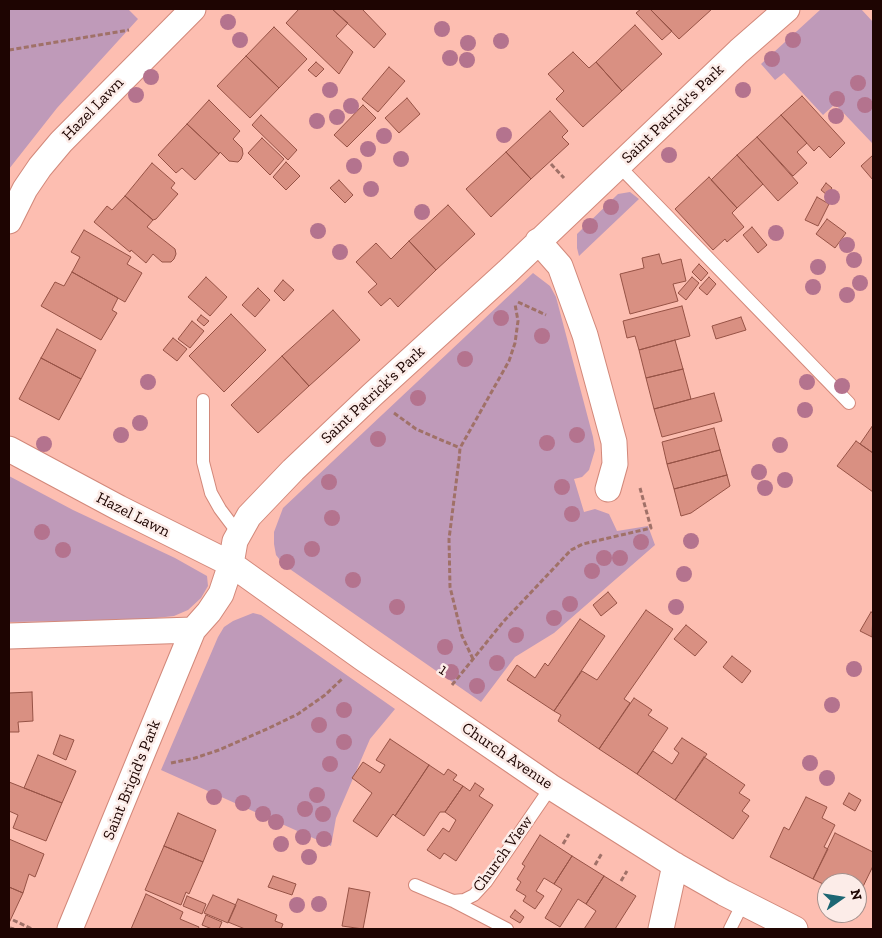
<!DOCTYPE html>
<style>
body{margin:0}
#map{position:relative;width:882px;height:938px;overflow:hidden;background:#fdbeb1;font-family:"Zilla Slab",serif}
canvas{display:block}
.frame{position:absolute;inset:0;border:10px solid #1e0502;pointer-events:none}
.north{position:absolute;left:817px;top:873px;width:50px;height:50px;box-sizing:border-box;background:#fcece8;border:1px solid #a3908c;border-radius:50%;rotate:77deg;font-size:14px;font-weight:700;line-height:20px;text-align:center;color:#1e0502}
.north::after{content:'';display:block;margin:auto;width:18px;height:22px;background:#1d6673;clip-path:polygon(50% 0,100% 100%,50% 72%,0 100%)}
</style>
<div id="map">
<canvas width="882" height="938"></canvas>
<div class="frame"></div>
<div class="north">N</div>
</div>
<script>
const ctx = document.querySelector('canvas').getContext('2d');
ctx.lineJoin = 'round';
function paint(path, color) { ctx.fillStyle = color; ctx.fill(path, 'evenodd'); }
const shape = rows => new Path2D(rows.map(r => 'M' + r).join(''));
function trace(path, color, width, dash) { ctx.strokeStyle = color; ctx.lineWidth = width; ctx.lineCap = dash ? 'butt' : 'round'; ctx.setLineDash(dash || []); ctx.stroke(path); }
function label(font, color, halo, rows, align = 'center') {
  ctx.font = font + ' "Zilla Slab",serif'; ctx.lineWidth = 5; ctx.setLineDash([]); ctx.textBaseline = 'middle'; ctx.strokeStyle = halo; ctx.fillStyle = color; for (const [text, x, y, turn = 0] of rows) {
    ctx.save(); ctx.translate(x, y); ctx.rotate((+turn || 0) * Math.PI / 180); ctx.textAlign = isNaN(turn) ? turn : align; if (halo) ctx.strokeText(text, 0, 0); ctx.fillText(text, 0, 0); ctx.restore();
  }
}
paint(shape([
 [9,9,128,9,138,19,57,108,9,169],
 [821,9,861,9,873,22,873,141,872,143,835,104,823,115,784,73,775,80,761,64],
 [630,192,639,199,579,256,577,248,577,234,618,194],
 [533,273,550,286,556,297,593,437,595,450,589,470,582,477,574,479,584,512,595,509,609,514,617,531,648,526,655,545,554,633,515,657,481,702,284,565,276,555,274,544,274,532,283,508],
 [9,476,73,510,175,558,207,576,208,586,201,598,188,610,174,616,138,620,9,622],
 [253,613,261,615,395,709,370,739,336,818,331,846,161,770,218,637,224,627,233,621]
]), '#bf9ab9');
const building = shape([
 [299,9,332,9,348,23,336,36,353,52,339,74,286,23,299,9],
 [332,9,362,9,386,34,374,48,332,9],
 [641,9,650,9,672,31,662,40,636,13,641,9],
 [650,9,712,9,679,39,650,9],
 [635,25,662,54,622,91,596,62,635,25],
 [274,27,307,59,279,88,246,56,274,27],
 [573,52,589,68,596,62,622,91,583,127,556,99,564,91,548,74,573,52],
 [246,56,279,88,250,118,217,86,246,56],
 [316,62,324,69,316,77,308,70,316,62],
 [389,67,405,81,378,112,362,99,389,67],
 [802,96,845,143,830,158,819,146,814,151,781,115,802,96],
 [407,98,420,114,399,133,385,118,407,98],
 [209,100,240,131,233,139,242,148,243,154,241,159,238,162,229,161,220,152,219,154,187,124,209,100],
 [363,105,376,118,347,147,334,135,363,105],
 [550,111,568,131,562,137,569,144,531,179,506,152,550,111],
 [261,115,297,150,288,160,252,125,261,115],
 [781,115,807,143,797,152,807,163,793,176,757,137,781,115],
 [187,124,219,154,195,180,182,168,176,173,158,155,187,124],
 [757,137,798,183,778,201,737,155,757,137],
 [262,138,284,159,270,175,248,153,262,138],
 [506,152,531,179,491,217,466,189,506,152],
 [737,155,763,184,737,208,711,180,737,155],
 [873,155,873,180,861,166,873,155],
 [286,162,300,176,286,190,273,177,286,162],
 [152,163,175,183,171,188,178,194,156,219,153,220,125,196,152,163],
 [709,177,737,208,732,213,744,227,727,242,725,239,713,250,675,209,709,177],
 [339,180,353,195,345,203,330,188,339,180],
 [826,183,832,188,827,195,821,190,826,183],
 [125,196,153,220,147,227,175,249,176,254,174,259,171,262,162,262,153,254,146,263,131,250,130,252,94,222,107,206,112,210,125,196],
 [817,197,829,204,818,226,805,220,817,197],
 [448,205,475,234,436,270,409,241,448,205],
 [827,219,846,233,835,248,816,234,827,219],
 [752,227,767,245,758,253,743,235,752,227],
 [84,230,131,257,127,264,142,273,125,302,72,272,80,257,71,252,84,230],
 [409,241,436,270,398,307,390,298,381,306,368,292,377,284,356,262,376,243,391,259,409,241],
 [659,254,662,264,681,259,686,281,673,284,678,301,630,314,620,274,644,268,642,258,659,254],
 [699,264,708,273,701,281,692,272,699,264],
 [72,272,118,298,112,310,117,313,101,340,41,306,55,282,64,286,72,272],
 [206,277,227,297,210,316,188,297,206,277],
 [692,277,699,283,686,300,678,293,692,277],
 [709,277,716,284,707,295,699,288,709,277],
 [283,280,294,290,284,301,274,291,283,280],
 [258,288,270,300,255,317,242,305,258,288],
 [682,306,690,336,639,350,635,336,627,338,623,321,682,306],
 [333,310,360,340,309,386,282,356,333,310],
 [231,314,266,350,224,392,189,356,231,314],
 [201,315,209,321,204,326,197,320,201,315],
 [741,317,746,330,716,339,712,326,741,317],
 [192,321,204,331,190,348,178,339,192,321],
 [57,329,96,350,81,379,41,358,57,329],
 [173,338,187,349,177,361,163,350,173,338],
 [675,340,683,369,646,378,639,350,675,340],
 [282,356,309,386,258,433,231,405,282,356],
 [41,358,81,379,59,420,19,399,41,358],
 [683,369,691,399,654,409,646,378,683,369],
 [714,393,722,421,662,437,654,409,714,393],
 [873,425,873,453,860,444,873,425],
 [714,428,720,450,667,464,662,442,714,428],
 [856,441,873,453,873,492,837,466,856,441],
 [720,450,727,475,674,489,667,464,720,450],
 [727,475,730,486,691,513,681,516,674,489,727,475],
 [608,592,617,603,601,616,593,605,608,592],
 [646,610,673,629,624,699,630,703,599,749,558,721,561,715,554,711,582,671,597,680,646,610],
 [871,612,873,613,872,637,860,631,871,612],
 [580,619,605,636,554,711,507,680,517,665,535,678,545,663,548,666,580,619],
 [686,625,707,642,695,656,674,639,686,625],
 [732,656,751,671,742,683,723,667,732,656],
 [32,692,33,721,18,722,19,732,9,732,9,693,32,692],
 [634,698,652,710,648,715,668,728,637,774,599,749,634,698],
 [60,735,74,740,66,760,53,754,60,735],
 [682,738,707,754,675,800,637,774,653,751,672,764,679,753,674,749,682,738],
 [390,739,429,765,395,816,393,814,377,837,353,821,372,793,352,778,363,762,380,773,385,765,376,760,390,739],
 [38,755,76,771,62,803,24,788,38,755],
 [704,757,745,785,739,793,750,800,742,811,749,816,733,839,675,800,704,757],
 [429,765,444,775,448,769,457,775,453,780,463,786,445,812,440,812,424,836,395,816,429,765],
 [9,782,62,803,46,841,13,828,18,815,9,811,9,782],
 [475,783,484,789,479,796,493,805,456,861,444,853,440,859,427,850,443,828,449,832,456,820,445,812,463,786,470,791,475,783],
 [849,793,861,800,855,811,843,804,849,793],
 [806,797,827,807,822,818,835,825,824,847,828,849,813,879,770,857,784,827,789,830,806,797],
 [178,813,216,830,203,862,164,846,178,813],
 [835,833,873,852,873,866,857,899,857,883,827,883,827,886,813,879,835,833],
 [540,835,572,856,554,884,544,878,536,891,544,896,535,909,523,901,526,896,516,890,521,882,517,879,525,866,522,864,540,835],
 [9,839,44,854,35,877,29,874,23,893,9,887,9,839],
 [164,846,203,862,189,894,186,892,181,905,145,890,164,846],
 [572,856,604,876,586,904,578,899,560,927,545,918,562,889,554,884,572,856],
 [273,876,296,884,292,895,268,887,273,876],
 [604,876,636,896,615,929,584,929,596,911,586,904,604,876],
 [9,887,23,893,9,923,9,887],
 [349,888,370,892,363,929,342,926,349,888],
 [146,894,183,912,180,919,199,927,198,929,131,929,146,894],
 [213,895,236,905,228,923,204,913,213,895],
 [187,896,206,904,202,914,183,906,187,896],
 [238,899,277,915,275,921,283,924,281,929,245,929,228,922,238,899],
 [515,910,524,917,520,923,510,917,515,910],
 [206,915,222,922,219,929,212,929,202,925,206,915]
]);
paint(building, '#d99082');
trace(building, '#965245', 1);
const lane = shape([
 [619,166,849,403],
 [203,400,203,462,211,493,220,509,238,533],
 [415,885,453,901,464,900,474,895,486,882,551,787],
 [453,901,507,929],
 [730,929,743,903]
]);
const street = shape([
 [9,221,25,189,40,167,61,142,193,9],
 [538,241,560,266,585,335,614,442,615,464,608,489],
 [9,449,119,508,231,564,364,659,551,787,673,864,724,893,795,929],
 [9,636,193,630],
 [70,929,193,630,209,612,221,594,231,564,235,541,249,516,293,470,372,395,507,272,739,51,787,9],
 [661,929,675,865]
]);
trace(lane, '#d2887a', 14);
trace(street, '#d2887a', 27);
trace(shape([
 [9,50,129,30],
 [551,164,564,178],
 [518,302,546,315],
 [394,413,416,429,460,448],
 [473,659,462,636,450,587,449,539,459,460,460,448,509,361,515,343,518,321,515,304],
 [452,685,503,622,571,550,583,544,651,528,640,488],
 [171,763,195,758,219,750,269,728,298,714,325,695,342,679],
 [563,844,569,834],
 [595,865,602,853],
 [621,881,627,871],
 [13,920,32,929],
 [10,928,14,929]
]), '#a07168', 3, [5, 2.5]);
trace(lane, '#fff', 12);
trace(street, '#fff', 25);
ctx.fillStyle = '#b4738e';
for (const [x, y] of [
 [228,22],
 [442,29],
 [240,40],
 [793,40],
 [501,41],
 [468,43],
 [450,58],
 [772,59],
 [467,60],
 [151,77],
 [858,83],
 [330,90],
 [743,90],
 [136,95],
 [837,99],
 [865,105],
 [351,106],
 [836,116],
 [337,117],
 [317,121],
 [504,135],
 [384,136],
 [368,149],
 [669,155],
 [401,159],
 [354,166],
 [371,189],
 [832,197],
 [611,207],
 [422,212],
 [590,226],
 [318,231],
 [776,233],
 [847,245],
 [340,252],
 [854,260],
 [818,267],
 [860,283],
 [813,287],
 [847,295],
 [501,318],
 [542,336],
 [465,359],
 [148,382],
 [807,382],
 [842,386],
 [418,398],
 [805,410],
 [140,423],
 [121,435],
 [577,435],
 [378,439],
 [547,443],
 [44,444],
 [780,445],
 [759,472],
 [785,480],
 [329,482],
 [562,487],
 [765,488],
 [572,514],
 [332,518],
 [42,532],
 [691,541],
 [641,542],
 [312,549],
 [63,550],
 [604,558],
 [620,558],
 [287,562],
 [592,571],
 [684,574],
 [353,580],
 [570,604],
 [397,607],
 [676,607],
 [554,618],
 [516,635],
 [445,647],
 [497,663],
 [854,669],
 [451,672],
 [477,686],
 [832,705],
 [344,710],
 [319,725],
 [344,742],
 [810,763],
 [330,764],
 [827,778],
 [317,795],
 [214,797],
 [243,803],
 [305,809],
 [263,814],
 [323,814],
 [276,822],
 [303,837],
 [324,839],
 [281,844],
 [309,857],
 [319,904],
 [297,905]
]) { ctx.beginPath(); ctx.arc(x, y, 8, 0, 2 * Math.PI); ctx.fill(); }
label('16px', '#1e0502', '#fcece8', [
 ["Hazel Lawn",93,109,-46],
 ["Saint Patrick's Park",673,114,-44],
 ["Saint Patrick's Park",373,395,-43],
 ["Hazel Lawn",133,515,27],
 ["1",443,670,34],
 ["Church Avenue",507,756,34],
 ["Saint Brigid's Park",132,780,-68],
 ["Church View",503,854,-54]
]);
</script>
